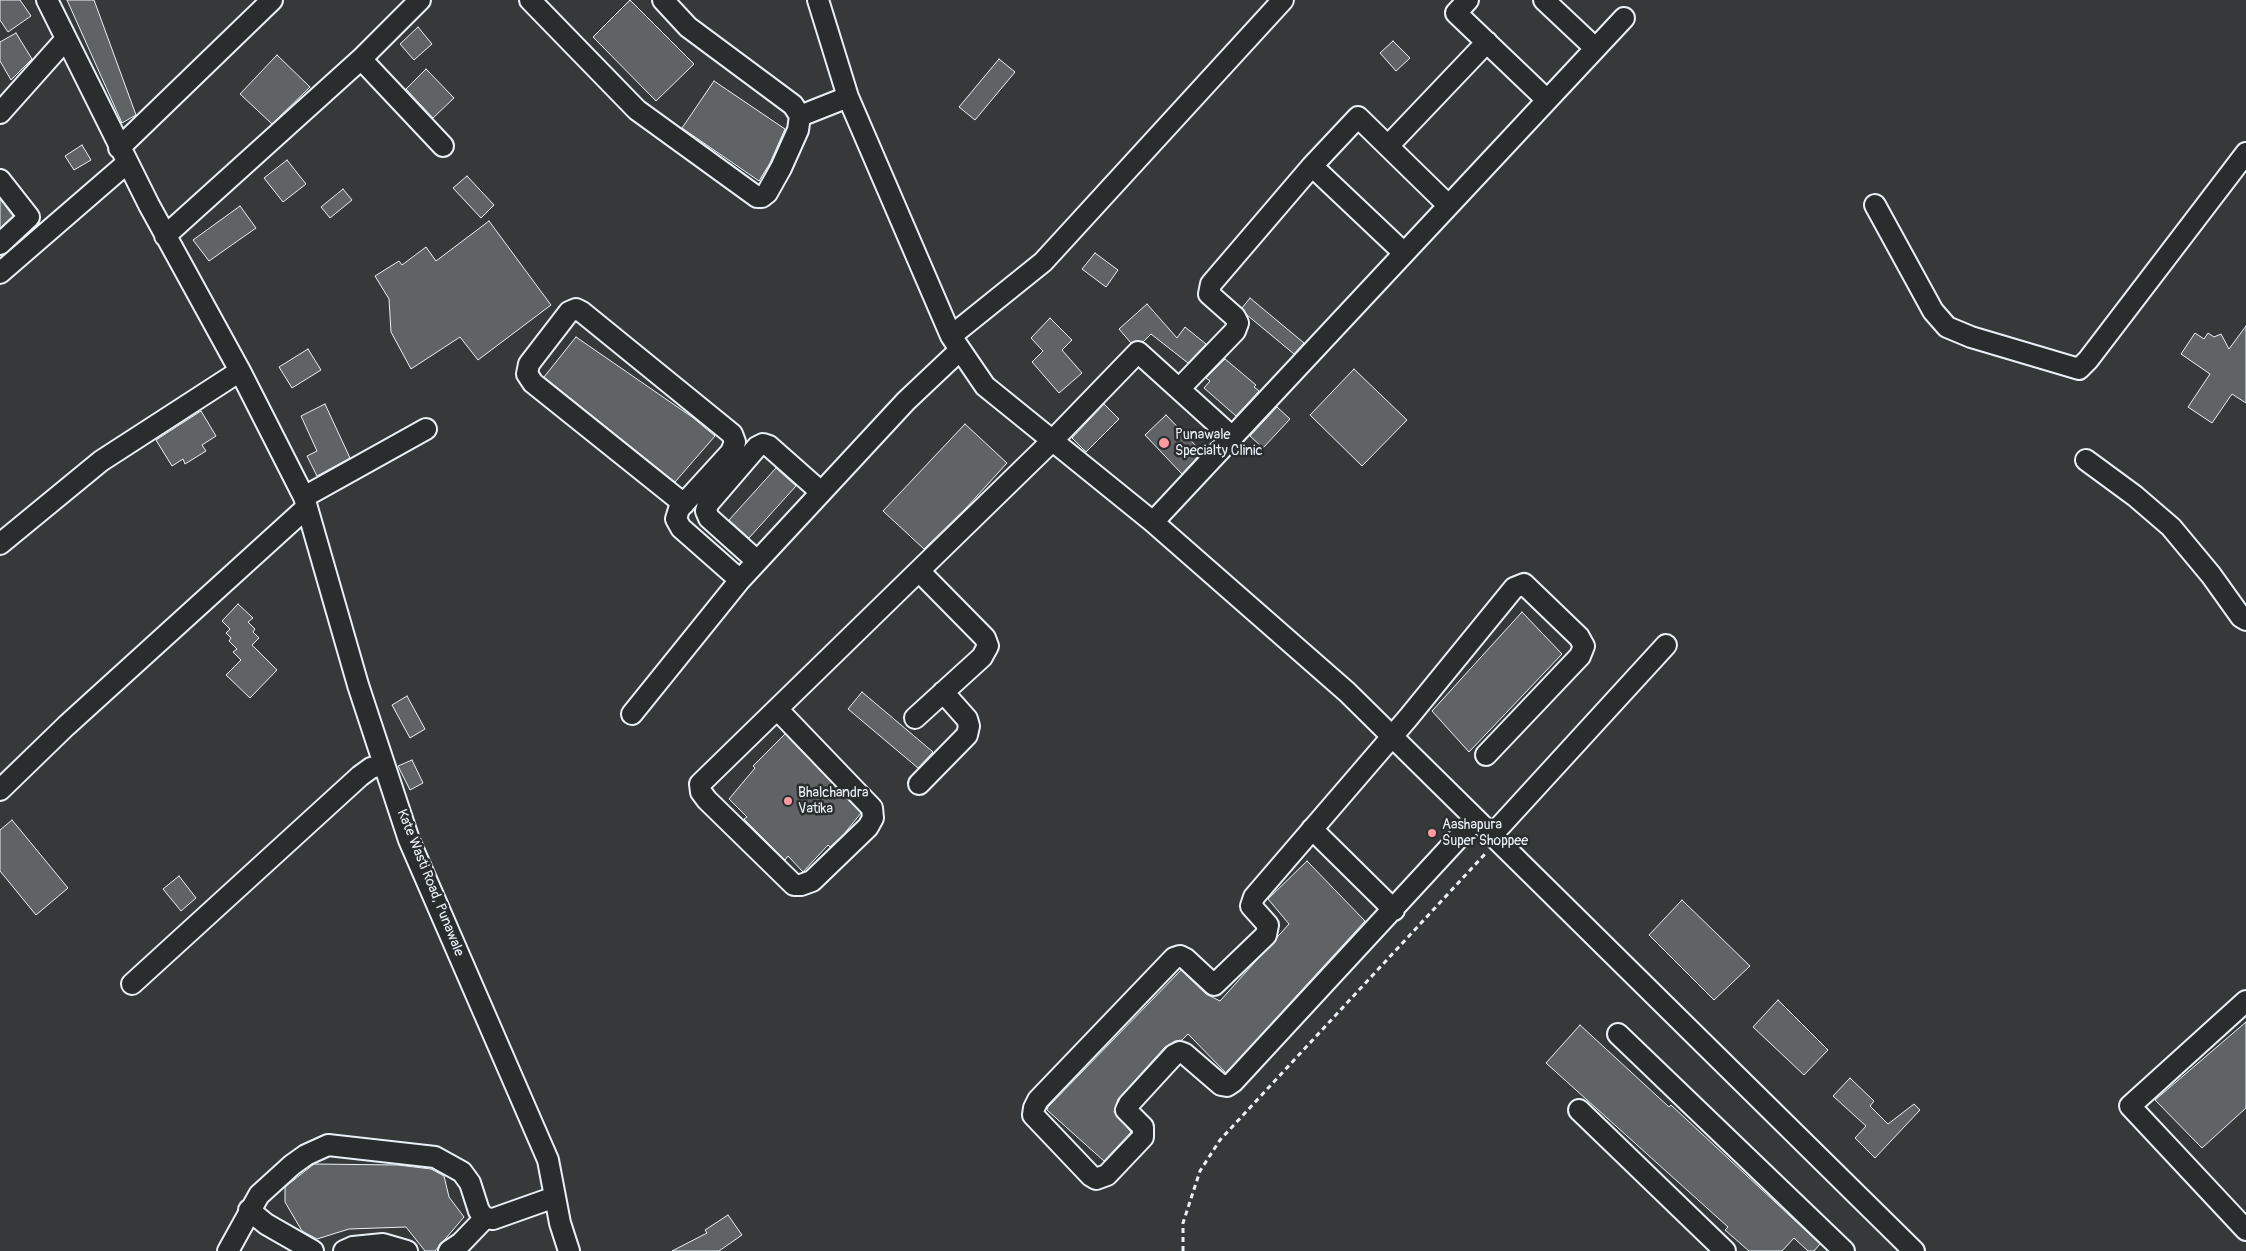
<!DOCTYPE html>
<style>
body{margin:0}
canvas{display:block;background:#35393a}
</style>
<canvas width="2246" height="1251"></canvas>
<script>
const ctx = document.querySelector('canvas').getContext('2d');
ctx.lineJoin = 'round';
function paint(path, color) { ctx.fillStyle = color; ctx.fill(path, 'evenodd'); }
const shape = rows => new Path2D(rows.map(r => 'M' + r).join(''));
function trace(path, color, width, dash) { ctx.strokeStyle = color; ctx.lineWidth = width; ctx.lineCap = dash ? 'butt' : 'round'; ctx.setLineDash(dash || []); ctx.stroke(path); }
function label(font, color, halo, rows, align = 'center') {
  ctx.font = font + ' Pangolin,sans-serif'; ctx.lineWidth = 5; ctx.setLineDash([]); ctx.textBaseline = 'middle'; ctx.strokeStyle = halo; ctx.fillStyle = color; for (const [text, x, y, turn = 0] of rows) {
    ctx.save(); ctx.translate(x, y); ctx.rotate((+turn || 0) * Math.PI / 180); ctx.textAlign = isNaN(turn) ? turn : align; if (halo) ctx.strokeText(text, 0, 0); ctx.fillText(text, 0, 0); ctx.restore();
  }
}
const building = shape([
 [0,0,20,0,31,16,8,32,0,20,0,0],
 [67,0,94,0,136,115,122,123,67,0],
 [630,0,694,64,656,101,593,37,630,0],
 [418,27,432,44,414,60,400,44,418,27],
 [16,33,32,59,11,80,0,61,0,42,16,33],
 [1393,41,1410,58,1396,71,1380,53,1393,41],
 [277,55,310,87,272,124,240,94,277,55],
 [999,59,1015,72,975,120,959,107,999,59],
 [426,69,454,98,433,118,406,89,426,69],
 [714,81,785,129,770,163,759,181,682,128,714,81],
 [82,145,91,160,74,170,65,156,82,145],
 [287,160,306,184,283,202,264,178,287,160],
 [467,176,494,205,481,218,453,188,467,176],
 [343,189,352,200,330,218,321,207,343,189],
 [0,199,13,216,0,228,0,199],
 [240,206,256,228,209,261,193,240,240,206],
 [489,221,551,305,478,360,460,337,411,369,391,332,389,299,375,276,399,261,402,265,426,247,436,261,489,221],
 [1095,253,1118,270,1106,287,1082,269,1095,253],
 [1250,298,1304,343,1294,354,1247,315,1242,308,1250,298],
 [1147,304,1177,338,1185,327,1206,344,1188,363,1151,334,1143,342,1131,343,1119,329,1147,304],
 [1050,318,1072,340,1062,350,1082,373,1059,393,1032,362,1043,351,1031,338,1050,318],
 [2246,326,2246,403,2232,394,2212,423,2188,407,2210,374,2181,354,2195,333,2204,339,2208,333,2214,337,2221,334,2229,349,2246,326],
 [576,337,692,417,715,436,675,482,544,377,576,337],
 [308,349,321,370,292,388,279,367,308,349],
 [1225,359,1256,385,1254,387,1259,391,1236,416,1204,388,1210,381,1206,378,1225,359],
 [1354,369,1407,420,1362,466,1310,415,1354,369],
 [325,404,350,458,317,476,307,456,317,451,301,416,325,404],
 [1104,404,1119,419,1086,452,1072,438,1104,404],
 [1277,407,1290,419,1263,448,1250,436,1277,407],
 [201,411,216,436,202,445,206,451,185,464,183,459,172,466,156,440,201,411],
 [1166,415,1202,452,1182,474,1145,435,1166,415],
 [965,424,1007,463,967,507,924,549,883,511,965,424],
 [776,468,796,486,749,538,729,520,776,468],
 [238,604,253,618,248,622,255,629,253,632,259,638,252,645,277,670,250,698,226,675,241,660,233,652,237,649,229,641,231,638,226,633,230,629,222,621,238,604],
 [1522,612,1562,654,1469,752,1432,711,1522,612],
 [862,692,933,752,918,768,848,709,862,692],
 [407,696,425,729,410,738,392,705,407,696],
 [785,734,861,813,844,834,830,847,828,845,803,872,788,856,785,860,744,819,747,817,729,799,755,768,753,766,785,734],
 [412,760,423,783,410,790,398,766,412,760],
 [12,820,68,888,36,915,0,871,0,830,12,820],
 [1307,861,1365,921,1226,1073,1188,1034,1182,1040,1175,1041,1165,1047,1118,1099,1114,1112,1131,1132,1104,1161,1047,1110,1048,1107,1181,970,1206,994,1220,1001,1289,924,1268,899,1307,861],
 [179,876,196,898,181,911,163,889,179,876],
 [1682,900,1750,966,1714,1000,1649,935,1682,900],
 [1778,1000,1828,1050,1804,1075,1753,1027,1778,1000],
 [2246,1022,2246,1108,2202,1148,2155,1100,2246,1022],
 [1580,1025,1669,1107,1671,1105,1820,1244,1814,1251,1808,1251,1794,1238,1782,1251,1749,1251,1725,1230,1728,1227,1546,1063,1580,1025],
 [1850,1078,1874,1101,1870,1106,1888,1124,1914,1104,1920,1110,1875,1158,1855,1138,1866,1126,1833,1096,1850,1078],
 [314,1164,398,1165,431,1169,444,1176,449,1197,464,1217,435,1251,425,1251,406,1227,349,1229,317,1239,302,1231,285,1202,285,1187,314,1164],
 [728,1215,742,1235,719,1251,672,1251,707,1233,705,1230,728,1215]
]);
paint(building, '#5f6365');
trace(building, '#e8f1f8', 1);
const minor = shape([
 [47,0,149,205,240,371,304,497,358,685,409,840,548,1160,560,1223,569,1251],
 [530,0,637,110,757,197,762,197,767,193,781,168,798,130,800,116],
 [663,0,688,27,793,105,800,116,848,97],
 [818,0,848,97,951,336,985,386,1153,522,1347,692,1914,1251],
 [1468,0,1456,13,1546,99],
 [1544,0,1595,48],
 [361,59,443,146],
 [0,113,66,39],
 [1388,146,1487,42],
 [119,148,272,0],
 [1312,166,1404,253],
 [0,180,29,217,0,244],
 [1875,205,1933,311,1947,327,1971,337,2079,369,2088,360,2246,153],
 [165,236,361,59,420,0],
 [0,273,127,163],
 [951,336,1043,262,1283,0],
 [1179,389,1235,331,1238,323,1235,317,1209,294,1211,284,1312,166,1358,117,1448,205],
 [2086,460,2135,496,2171,527,2211,575,2241,617,2246,620],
 [304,497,426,429],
 [684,504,533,383,527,374,529,364,569,312,576,309,582,312,732,434,735,442,731,452,679,509,676,519,681,528,740,580],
 [1153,522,1624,18],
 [0,544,101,461,240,371],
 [757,561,709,518,706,511,708,504,757,447,763,444,769,446,821,492],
 [777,709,872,808,873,818,868,827,812,881,801,885,794,885,707,800,701,792,700,784,1052,441,1138,352,1232,437],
 [632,714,740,580,906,401,960,350],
 [915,718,982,657,988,646,985,638,919,571],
 [919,784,967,735,969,726,967,719,943,692],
 [0,790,66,726,306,508],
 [1476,819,1233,1082,1227,1086,1221,1085,1185,1054,1180,1052,1174,1055,1129,1104,1126,1110,1143,1127,1143,1137,1107,1175,1096,1179,1091,1176,1033,1115,1034,1108,1038,1100,1174,958,1180,956,1186,959,1214,985,1266,935,1268,925,1251,906,1254,897,1408,718,1514,588,1524,584,1579,637,1584,646,1580,656,1486,755],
 [1312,829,1394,910],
 [1492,835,1666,645],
 [132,984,360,776,371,768,384,764],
 [2246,1001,2130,1106,2246,1230],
 [1618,1034,1844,1251],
 [1579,1110,1725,1251],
 [249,1210,266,1224,313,1251],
 [228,1251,259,1195,292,1165,306,1155,328,1145,435,1157,462,1172,470,1183,479,1211,485,1218,493,1219,555,1197],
 [344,1251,353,1247,383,1244,407,1251],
 [449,1251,461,1243,485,1218]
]);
trace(minor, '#e8f1f8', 24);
trace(shape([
 [1183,1251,1183,1223,1200,1171,1220,1140,1485,854]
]), '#e8f1f8', 3, [5, 4]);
trace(minor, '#2a2d2e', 20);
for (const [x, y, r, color] of [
 [1164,443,6,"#ff9aa2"],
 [788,801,5,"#ff9aa2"],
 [1432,833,5,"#ff9aa2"]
]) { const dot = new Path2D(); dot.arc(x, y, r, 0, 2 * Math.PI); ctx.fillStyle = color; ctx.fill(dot); trace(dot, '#2a2d2e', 2); }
label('14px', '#e8f1f8', '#2a2d2e', [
 ["Punawale",1175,435],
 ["Specialty Clinic",1175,451],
 ["Bhalchandra",798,793],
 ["Vatika",798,809],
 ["Aashapura",1442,825],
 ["Super Shoppee",1442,841]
], 'left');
label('14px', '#e8f1f8', '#2a2d2e', [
 ["Kate Wasti Road, Punawale",430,883,68]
]);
</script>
